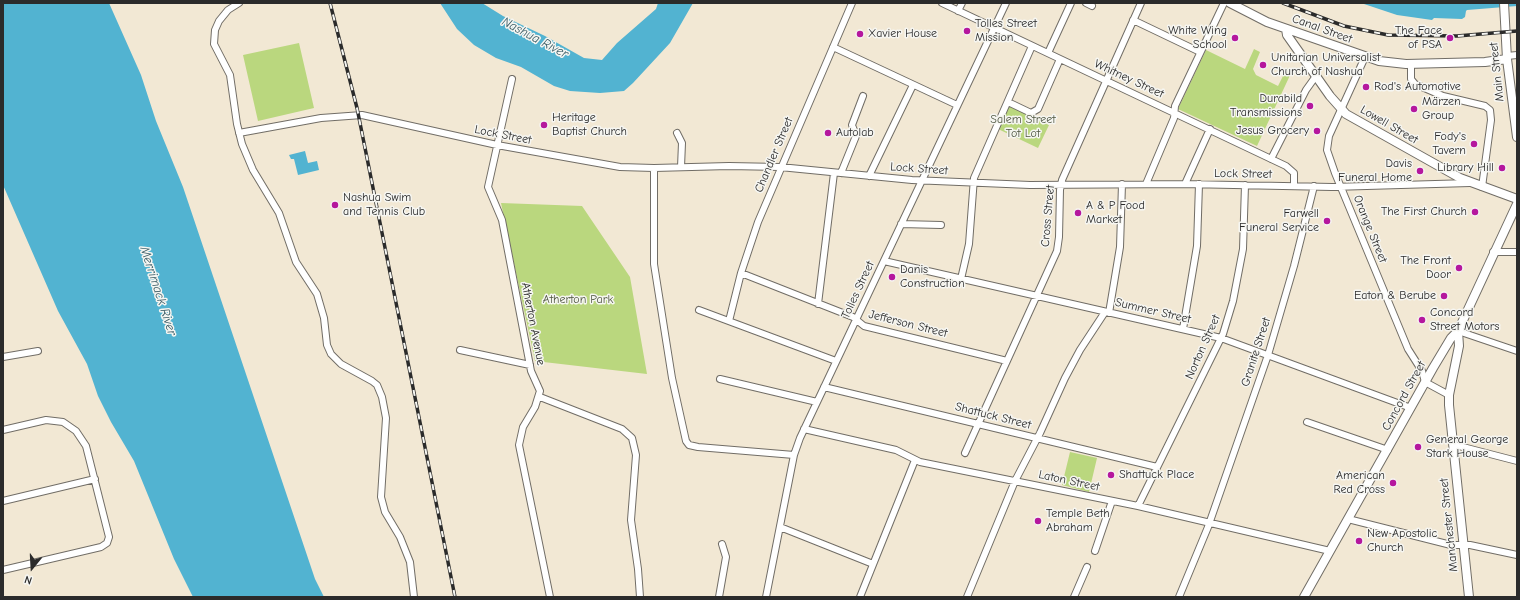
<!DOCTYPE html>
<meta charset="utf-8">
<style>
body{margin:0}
#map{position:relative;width:1520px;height:600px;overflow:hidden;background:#f2e8d4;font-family:"Comic Neue",sans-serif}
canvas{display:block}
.frame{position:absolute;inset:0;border:4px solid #2b2b2b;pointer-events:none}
.north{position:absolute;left:12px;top:548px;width:40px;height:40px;-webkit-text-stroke:3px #f6f6f2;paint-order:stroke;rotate:198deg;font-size:11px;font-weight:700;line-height:16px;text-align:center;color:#2b2b2b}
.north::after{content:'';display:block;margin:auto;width:14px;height:18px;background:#2b2b2b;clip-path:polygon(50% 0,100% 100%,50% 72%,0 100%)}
</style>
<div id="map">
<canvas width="1520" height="600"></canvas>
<div class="frame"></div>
<div class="north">N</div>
</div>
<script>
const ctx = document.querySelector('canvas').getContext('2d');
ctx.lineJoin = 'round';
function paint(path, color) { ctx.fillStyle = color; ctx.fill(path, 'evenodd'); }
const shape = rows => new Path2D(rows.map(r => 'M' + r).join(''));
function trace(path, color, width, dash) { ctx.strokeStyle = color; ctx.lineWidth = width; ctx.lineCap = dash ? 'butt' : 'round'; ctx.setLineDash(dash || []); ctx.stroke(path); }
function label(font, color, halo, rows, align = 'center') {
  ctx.font = font + ' "Comic Neue",sans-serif'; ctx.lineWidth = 3; ctx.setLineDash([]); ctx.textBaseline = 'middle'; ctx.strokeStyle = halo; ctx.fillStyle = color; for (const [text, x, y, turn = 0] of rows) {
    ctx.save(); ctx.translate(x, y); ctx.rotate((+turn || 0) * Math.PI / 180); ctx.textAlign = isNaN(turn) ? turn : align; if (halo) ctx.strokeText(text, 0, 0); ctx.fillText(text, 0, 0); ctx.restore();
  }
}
paint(shape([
 [299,43,314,108,258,121,243,55],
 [1254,49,1260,52,1253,69,1256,75,1278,86,1287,68,1292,71,1257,146,1178,109,1206,50,1245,69],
 [1009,106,1049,125,1038,148,998,129],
 [501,203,582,206,630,277,647,374,535,361],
 [1070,452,1097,458,1089,492,1062,485]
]), '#bad77e');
paint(shape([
 [3,3,109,3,141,75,156,121,183,187,315,579,324,597,193,597,174,559,134,461,111,422,98,396,87,364,58,311,3,185],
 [440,3,482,3,503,16,545,36,584,58,602,60,617,43,656,9,658,3,693,3,670,43,633,83,624,91,600,93,570,91,554,86,521,67,496,58,474,45,457,29],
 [1361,3,1517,3,1517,6,1467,10,1466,11,1465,17,1462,19,1434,18,1432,20,1397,15],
 [305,151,308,163,317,161,319,170,298,175,294,159,291,159,289,155]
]), '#52b3d1');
const street = shape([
 [239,3,228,10,219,21,215,30,214,44,230,75,237,124,242,144,253,170,279,213,296,262,317,294,324,318,327,345,331,354,341,364,372,381,377,385,382,397,386,418,381,497,385,512,400,537,410,562,414,597],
 [942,3,1286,166,1294,173,1294,185],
 [1086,3,1092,6],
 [958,11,962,3],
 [1133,20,1200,52],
 [833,47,957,105],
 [1048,53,1071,3],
 [1507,56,1517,55],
 [1365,57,1329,136,1327,150,1335,173,1408,349,1422,371,1425,382,1449,395],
 [1411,64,1411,79,1415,84,1443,96,1485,106,1490,110,1491,120,1482,187],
 [512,79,488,187,502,220,531,371,540,391,535,407,523,427,519,445,550,597],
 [1008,102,1031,113,1038,109,1060,59],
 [239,133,321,118,362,115,497,145,620,167,654,168,729,166,780,167,912,180,1030,185,1185,184,1332,187,1470,183],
 [677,133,682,143,681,167],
 [1271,159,1306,90,1316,76],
 [654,168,654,264,672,378,686,441,689,445,698,447,794,455],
 [841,173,856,136,852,125,863,96],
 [869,176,913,85],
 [1146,184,1174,118,1175,106,1224,3],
 [1185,184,1210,129],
 [901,224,941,225],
 [1493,252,1517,252],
 [884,261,1221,338,1411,408],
 [741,273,853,317,864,326,1007,361],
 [961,279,969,244,974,178,1032,46],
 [818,304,834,173],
 [699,310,836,361],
 [1109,313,1120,247,1122,184],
 [729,321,741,273,758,222,852,3],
 [1183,329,1197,246,1199,184],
 [1458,331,1517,351],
 [460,350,530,365],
 [3,357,38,351],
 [720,379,817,402],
 [824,387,1157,467],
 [540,397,622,429,632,438,636,455,631,520,638,569,640,597],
 [1307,422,1388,450],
 [804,429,896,450,920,462,1138,506,1330,551],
 [3,430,46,420,63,422,76,431,86,446,109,537,107,543,101,547,3,570],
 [1453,446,1459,446,1517,461],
 [965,453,1057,251,1059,237,1060,190,1062,180,1141,3],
 [3,501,95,479],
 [1138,506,1223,334,1233,301,1243,249,1245,185],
 [1348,519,1451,545,1470,545,1517,555],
 [780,527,873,564],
 [1095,551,1112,501],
 [719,597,726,557,722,544],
 [766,597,794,455,800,438,1006,3],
 [860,597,915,460],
 [967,597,1015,481,1040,433,1065,378,1080,350,1105,312],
 [1074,597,1087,567],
 [1179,597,1208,527,1268,355,1294,266,1314,186]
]);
const secondary = shape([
 [1230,3,1267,22,1379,61,1406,64,1485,62,1507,59],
 [1504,3,1507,59,1517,137],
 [1286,29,1287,35,1330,96,1346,114,1460,178,1517,199],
 [1458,331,1459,346,1449,395,1449,405,1469,597],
 [1304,597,1433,368,1451,338,1458,331,1517,204]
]);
trace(street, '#716d66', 8);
trace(secondary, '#716d66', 10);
trace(street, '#fff', 6);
trace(secondary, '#fff', 8);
const rail = shape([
 [330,3,357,108,455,597],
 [1283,3,1344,26,1388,35,1457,36,1517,31]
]);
trace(rail, '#2b2b2b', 3.5);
trace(rail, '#f6f6f2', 2, [6]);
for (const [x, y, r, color] of [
 [967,31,4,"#b5179e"],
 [860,34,4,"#b5179e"],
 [1235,38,4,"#b5179e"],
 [1450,38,4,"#b5179e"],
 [1263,65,4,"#b5179e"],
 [1366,87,4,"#b5179e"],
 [1310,106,4,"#b5179e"],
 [1414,109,4,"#b5179e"],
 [544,125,4,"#b5179e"],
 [1317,131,4,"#b5179e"],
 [828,133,4,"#b5179e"],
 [1474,144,4,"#b5179e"],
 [1502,168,4,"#b5179e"],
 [1420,171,4,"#b5179e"],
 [335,205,4,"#b5179e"],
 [1475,212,4,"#b5179e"],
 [1078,213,4,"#b5179e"],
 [1327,221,4,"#b5179e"],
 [1459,268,4,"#b5179e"],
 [892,277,4,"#b5179e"],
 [1444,296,4,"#b5179e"],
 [1422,320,4,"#b5179e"],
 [1418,447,4,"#b5179e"],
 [1111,475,4,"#b5179e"],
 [1393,483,4,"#b5179e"],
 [1038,521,4,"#b5179e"],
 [1359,541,4,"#b5179e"]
]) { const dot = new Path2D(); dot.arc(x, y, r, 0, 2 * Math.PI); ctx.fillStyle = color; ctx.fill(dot); trace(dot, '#f6f6f2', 1.5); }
label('12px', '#2b2b2b', '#f6f6f2', [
 ["Tolles Street",975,24],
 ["Mission",975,38],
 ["White Wing",1227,31,"right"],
 ["School",1227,45,"right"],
 ["The Face",1442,31,"right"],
 ["of PSA",1442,45,"right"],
 ["Xavier House",868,34],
 ["Unitarian Universalist",1271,58],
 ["Church of Nashua",1271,72],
 ["Rod's Automotive",1374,87],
 ["Durabild",1302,99,"right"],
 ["Transmissions",1302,113,"right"],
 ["Märzen",1422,102],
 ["Group",1422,116],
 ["Heritage",552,118],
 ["Baptist Church",552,132],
 ["Jesus Grocery",1309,131,"right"],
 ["Autolab",836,133],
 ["Fody's",1466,137,"right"],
 ["Tavern",1466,151,"right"],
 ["Davis",1412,164,"right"],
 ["Funeral Home",1412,178,"right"],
 ["Library Hill",1494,168,"right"],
 ["Nashua Swim",343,198],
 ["and Tennis Club",343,212],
 ["A & P Food",1086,206],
 ["Market",1086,220],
 ["The First Church",1467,212,"right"],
 ["Farwell",1319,214,"right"],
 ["Funeral Service",1319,228,"right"],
 ["The Front",1451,261,"right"],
 ["Door",1451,275,"right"],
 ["Danis",900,270],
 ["Construction",900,284],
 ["Eaton & Berube",1436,296,"right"],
 ["Concord",1430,313],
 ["Street Motors",1430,327],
 ["General George",1426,440],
 ["Stark House",1426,454],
 ["Shattuck Place",1119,475],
 ["American",1385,476,"right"],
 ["Red Cross",1385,490,"right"],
 ["Temple Beth",1046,514],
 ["Abraham",1046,528],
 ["New Apostolic",1367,534],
 ["Church",1367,548]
], 'left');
label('12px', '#2b2b2b', '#f6f6f2', [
 ["Canal Street",1322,29,20],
 ["Main Street",1497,72,-96],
 ["Whitney Street",1129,79,25],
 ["Lowell Street",1389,125,30],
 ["Lock Street",503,135,11],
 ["Chandler Street",774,155,-67],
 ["Lock Street",919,169,4],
 ["Lock Street",1243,174,1],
 ["Cross Street",1048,216,-85],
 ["Orange Street",1370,229,68],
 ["Tolles Street",858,290,-65],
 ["Summer Street",1153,311,13],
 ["Atherton Avenue",533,324,79],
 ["Jefferson Street",908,324,14],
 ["Norton Street",1203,347,-66],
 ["Granite Street",1256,352,-72],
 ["Concord Street",1404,396,-61],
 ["Shattuck Street",993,416,14],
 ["Laton Street",1069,481,12],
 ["Manchester Street",1449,525,-96]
]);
label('12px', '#4f5640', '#f6f6f2', [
 ["Salem Street",1023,120],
 ["Tot Lot",1023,134],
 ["Atherton Park",578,300]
]);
label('italic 13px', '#395b65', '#f6f6f2', [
 ["Nashua River",535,38,28],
 ["Merrimack River",158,291,72]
]);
</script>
